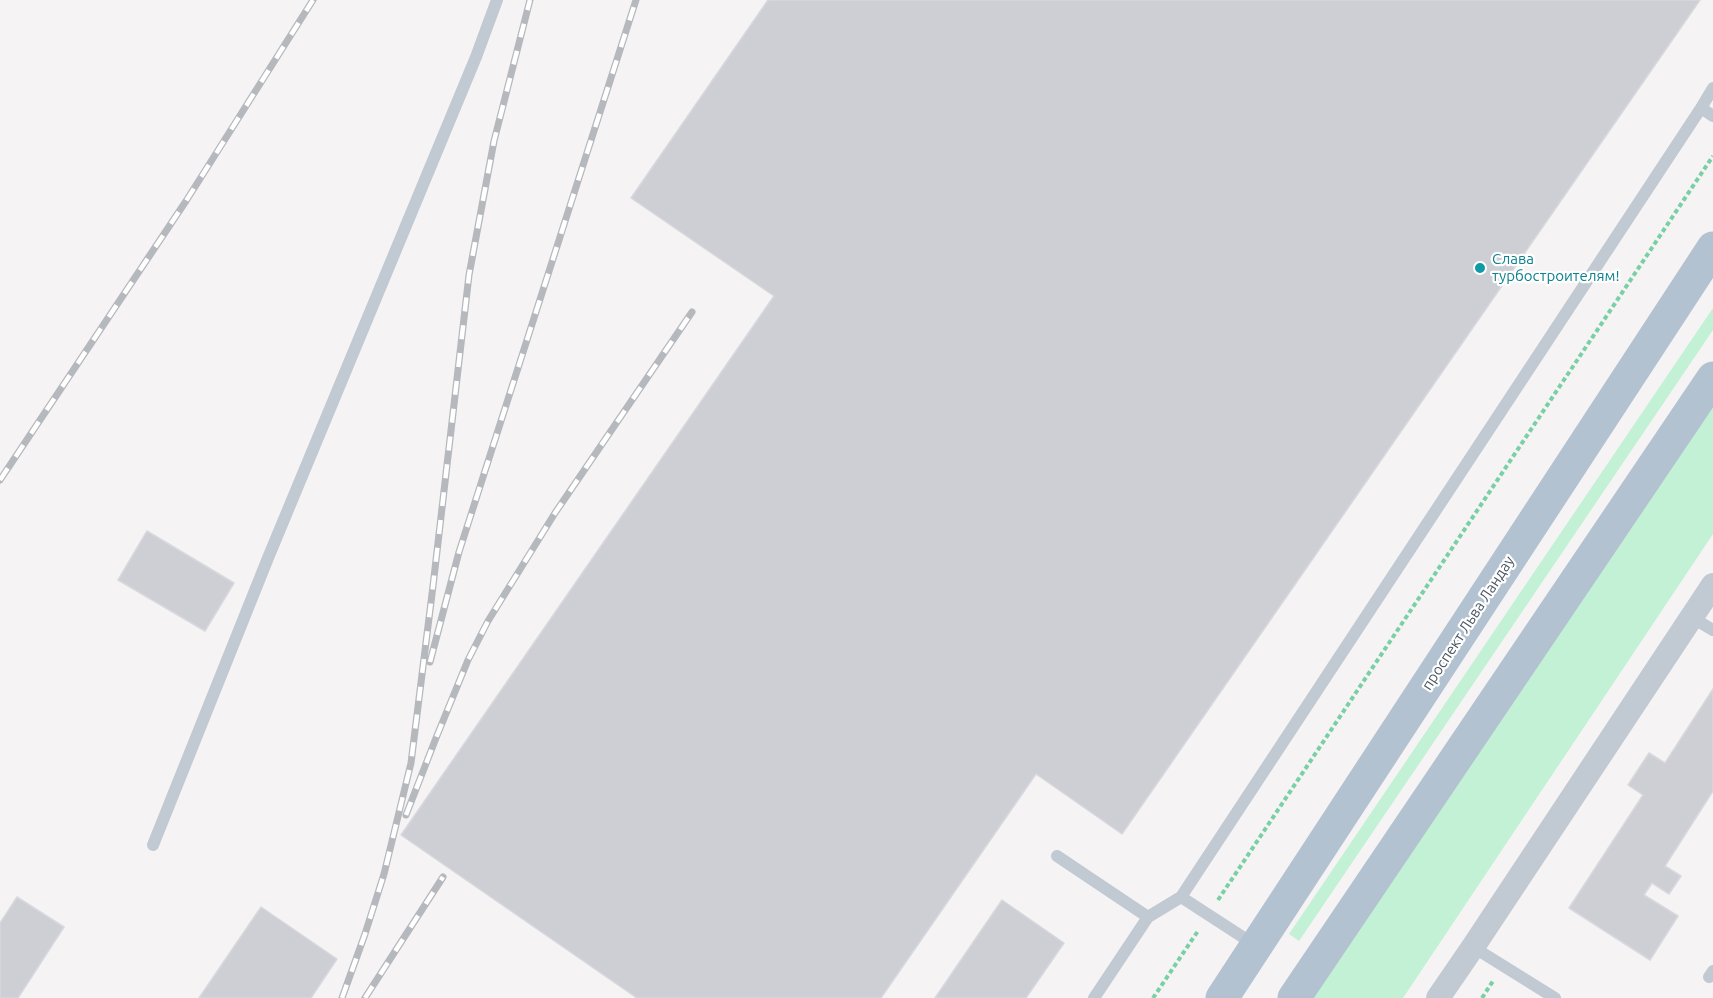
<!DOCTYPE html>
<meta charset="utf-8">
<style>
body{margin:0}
canvas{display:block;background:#f5f3f3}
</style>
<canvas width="1713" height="998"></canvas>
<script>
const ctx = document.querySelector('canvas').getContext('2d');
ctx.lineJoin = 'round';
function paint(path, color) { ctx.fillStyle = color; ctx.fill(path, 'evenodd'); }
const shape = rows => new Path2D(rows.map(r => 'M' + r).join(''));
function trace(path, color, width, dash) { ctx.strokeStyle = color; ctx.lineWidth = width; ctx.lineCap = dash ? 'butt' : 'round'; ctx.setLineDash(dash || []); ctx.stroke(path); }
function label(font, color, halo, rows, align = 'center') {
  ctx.font = font + ' Ubuntu,sans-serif'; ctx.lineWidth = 4.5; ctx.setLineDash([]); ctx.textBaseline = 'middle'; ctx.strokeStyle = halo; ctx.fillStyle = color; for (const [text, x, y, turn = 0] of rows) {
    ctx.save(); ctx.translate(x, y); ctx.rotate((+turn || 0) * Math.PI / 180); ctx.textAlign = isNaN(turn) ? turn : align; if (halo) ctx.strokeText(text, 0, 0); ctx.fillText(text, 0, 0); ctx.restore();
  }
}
paint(shape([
 [1713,308,1713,330,1299,941,1289,934],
 [1713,407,1713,534,1403,998,1308,998]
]), '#c3f1d5');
const building = shape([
 [768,0,1700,0,1122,834,1036,774,881,998,637,998,401,835,774,296,631,198,768,0],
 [147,531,234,583,205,631,118,580,147,531],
 [1713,689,1713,791,1665,866,1681,876,1669,894,1652,883,1644,895,1678,916,1650,960,1569,908,1643,795,1628,785,1649,753,1665,763,1713,689],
 [17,897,64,927,18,998,0,998,0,923,17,897],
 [1002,900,1064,943,1026,998,935,998,1002,900],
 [261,907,337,959,311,998,199,998,261,907]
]);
paint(building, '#cdcfd5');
trace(building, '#d7d9de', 1.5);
trace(shape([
 [1218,900,1713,156],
 [1153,998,1198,931],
 [1482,998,1493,981]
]), '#7ad0a6', 4, [4.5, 3]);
trace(shape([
 [1701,108,1713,88],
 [1691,617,1713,630],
 [153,845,268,558,476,57,497,0],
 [1057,856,1148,917],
 [1181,897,1255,945],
 [1473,947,1555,998],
 [1709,977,1713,971],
 [1094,998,1148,917,1181,897,1701,108,1713,116]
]), '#c1cad2', 12);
trace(shape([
 [1438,998,1473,947,1713,585]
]), '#c1cad2', 24);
trace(shape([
 [1222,998,1713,248],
 [1294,998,1713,378]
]), '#b3c2d1', 33);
const rail = shape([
 [0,480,186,201,313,0],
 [430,662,459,552,636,0],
 [406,815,436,738,468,660,488,621,555,513,692,312],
 [342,998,365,934,384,874,411,763,433,586,469,275,494,141,530,0],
 [365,998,443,877]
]);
trace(rail, '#b5b8bd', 7);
trace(rail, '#fff', 4.5, [14]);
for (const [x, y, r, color] of [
 [1480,268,6,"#0f9aa8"]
]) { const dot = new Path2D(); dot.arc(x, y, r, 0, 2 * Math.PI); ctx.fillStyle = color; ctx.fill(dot); trace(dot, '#fff', 2); }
label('15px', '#0d838f', '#fff', [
 ["Слава",1492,259],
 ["турбостроителям!",1492,276]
], 'left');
label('15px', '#4a5661', '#fff', [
 ["проспект Льва Ландау",1468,623,-57]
]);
</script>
